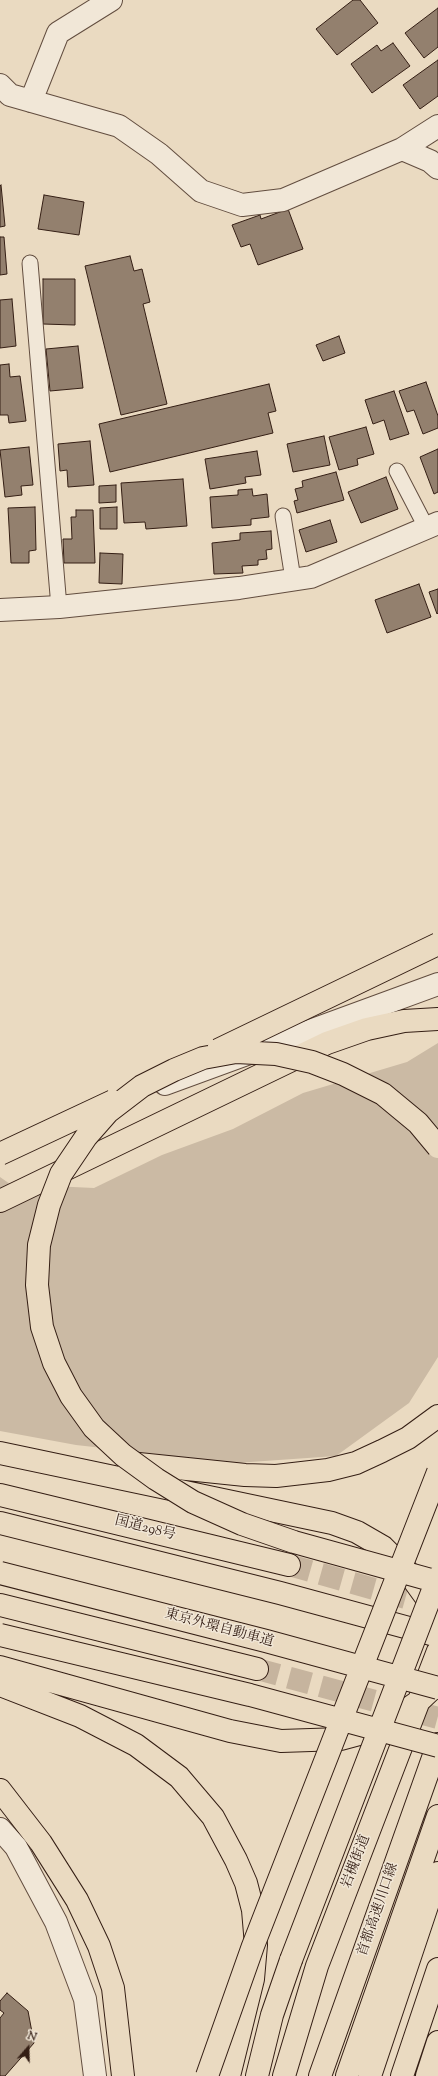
<!DOCTYPE html>
<meta charset="utf-8">
<style>
body{margin:0}
#map{position:relative;width:438px;height:2076px;overflow:hidden;background:#eadac1;font-family:"Sorts Mill Goudy",serif}
canvas{display:block}
.north{position:absolute;left:8px;top:2028px;width:40px;height:40px;-webkit-text-stroke:3px #f1e7d7;paint-order:stroke;rotate:20deg;font-size:11px;font-weight:700;line-height:16px;text-align:center;color:#341e14}
.north::after{content:'';display:block;margin:auto;width:14px;height:18px;background:#341e14;clip-path:polygon(50% 0,100% 100%,50% 72%,0 100%)}
</style>
<div id="map">
<canvas width="438" height="2076"></canvas>
<div class="north">N</div>
</div>
<script>
const ctx = document.querySelector('canvas').getContext('2d');
ctx.lineJoin = 'round';
function paint(path, color) { ctx.fillStyle = color; ctx.fill(path, 'evenodd'); }
const shape = rows => new Path2D(rows.map(r => 'M' + r).join(''));
function trace(path, color, width, dash) { ctx.strokeStyle = color; ctx.lineWidth = width; ctx.lineCap = dash ? 'butt' : 'round'; ctx.setLineDash(dash || []); ctx.stroke(path); }
function label(font, color, halo, rows, align = 'center') {
  ctx.font = font + ' "Sorts Mill Goudy","Noto Serif JP",serif'; ctx.lineWidth = 3; ctx.setLineDash([]); ctx.textBaseline = 'middle'; ctx.strokeStyle = halo; ctx.fillStyle = color; for (const [text, x, y, turn = 0] of rows) {
    ctx.save(); ctx.translate(x, y); ctx.rotate((+turn || 0) * Math.PI / 180); ctx.textAlign = isNaN(turn) ? turn : align; if (halo) ctx.strokeText(text, 0, 0); ctx.fillText(text, 0, 0); ctx.restore();
  }
}
paint(shape([
 [438,1043,438,1357,409,1403,336,1456,236,1463,76,1445,0,1431,0,1177,10,1184,94,1188,162,1155,233,1129,303,1093,407,1062]
]), '#cbbaa4');
const building = shape([
 [353,0,360,0,378,23,337,55,316,29,353,0],
 [438,8,438,47,424,58,405,33,438,8],
 [393,43,410,66,372,93,351,64,377,45,381,51,393,43],
 [438,60,438,96,420,109,403,85,438,60],
 [1,185,5,226,0,227,0,186,1,185],
 [44,195,84,202,79,235,38,229,44,195],
 [288,209,303,249,258,265,250,244,241,247,232,225,260,215,261,219,288,209],
 [0,237,4,237,7,274,0,275,0,237],
 [130,256,134,271,142,269,150,302,143,304,167,404,121,415,85,266,130,256],
 [43,279,75,279,75,325,43,324,43,279],
 [12,299,16,346,0,348,0,300,12,299],
 [339,336,345,353,323,361,316,345,339,336],
 [78,346,83,388,50,391,46,349,78,346],
 [9,364,10,377,20,376,26,421,9,423,8,415,0,415,0,365,9,364],
 [426,382,438,416,438,428,423,434,414,410,407,412,399,391,426,382],
 [269,384,276,411,268,413,273,433,110,472,99,424,269,384],
 [394,391,409,434,390,440,384,420,373,424,365,400,394,391],
 [366,427,374,454,357,459,358,465,339,470,329,437,366,427],
 [324,436,330,465,293,472,287,444,324,436],
 [90,441,94,485,68,487,67,470,60,471,58,444,90,441],
 [29,447,33,485,21,486,22,495,5,497,0,450,29,447],
 [438,449,438,492,434,494,420,457,438,449],
 [257,451,261,475,245,477,246,483,210,489,205,459,257,451],
 [336,472,344,500,297,513,294,501,298,500,295,489,303,487,302,481,336,472],
 [386,477,398,509,361,523,348,492,386,477],
 [183,479,187,526,146,529,145,522,124,523,121,483,183,479],
 [116,485,116,502,99,503,99,486,116,485],
 [252,489,253,496,267,494,269,517,251,519,251,525,212,528,210,497,238,495,238,490,252,489],
 [35,507,36,550,29,551,29,563,11,563,8,508,35,507],
 [117,507,117,529,100,529,100,508,117,507],
 [76,510,93,510,95,563,64,563,63,539,72,539,71,517,76,517,76,510],
 [330,520,337,542,306,552,299,530,330,520],
 [271,531,272,549,266,550,267,559,258,560,258,565,242,566,243,573,214,574,212,543,240,540,240,533,271,531],
 [100,553,123,554,122,584,99,583,100,553],
 [419,584,431,617,387,633,375,600,419,584],
 [438,589,438,613,437,614,429,592,438,589],
 [7,1993,28,2011,34,2043,5,2076,0,2076,0,2018,4,2013,0,2010,0,2001,7,1993]
]);
paint(building, '#93806e');
trace(building, '#341e14', 1);
trace(shape([
 [289,1565,438,1607],
 [257,1669,438,1718]
]), '#c6b49e', 22, [22, 11]);
const lane = shape([
 [30,263,59,607],
 [397,471,426,527],
 [283,516,293,579]
]);
const street = shape([
 [0,85,10,95,119,126,159,154,201,191,242,205,283,200,402,149,430,161,438,168],
 [31,101,58,33,111,0],
 [402,149,438,126],
 [0,610,59,607,239,588,311,577,438,523],
 [165,1084,438,984],
 [0,1829,16,1847,56,1922,85,1999,95,2076]
]);
const highway = shape([
 [0,1201,327,1043,367,1029,404,1021,438,1019],
 [0,1453,332,1523,357,1532,383,1547,407,1571,438,1614],
 [129,1463,245,1475,276,1476,328,1470,356,1463,382,1451,408,1438,438,1416],
 [0,1495,289,1565],
 [0,1523,280,1593,438,1636],
 [0,1605,257,1669],
 [0,1667,230,1731,281,1741,341,1739,367,1732,396,1717,419,1701,438,1683],
 [0,1685,80,1716,136,1745,179,1777,213,1817,236,1860,246,1883,253,1910,256,1945,253,1979,229,2076],
 [0,1790,41,1843,77,1900,99,1946,113,1988,123,2076],
 [257,2076,272,2015,291,1960],
 [284,2076,317,1966,438,1651],
 [320,2076,438,1744],
 [347,2076,438,1816],
 [370,2076,438,1873],
 [402,2076,438,1969],
 [427,2076,438,2042]
]);
trace(lane, '#624d3f', 17);
trace(street, '#624d3f', 24);
trace(highway, '#341e14', 24);
trace(lane, '#f1e7d7', 15);
trace(street, '#f1e7d7', 22);
trace(highway, '#eadac1', 22);
const highwayBridge = shape([
 [218,1050,438,944],
 [438,1147,418,1123,383,1094,343,1074,312,1062,276,1054,236,1052,203,1058,174,1070,142,1086,108,1112,86,1137,61,1174,49,1205,39,1245,37,1285,42,1327,54,1363,71,1396,94,1428,123,1455,156,1479,193,1502,242,1524,294,1542,438,1582],
 [0,1154,113,1101],
 [0,1573,266,1641,438,1688],
 [0,1635,250,1695,438,1746],
 [291,1960,438,1577],
 [207,2076,253,1946,438,1472]
]);
trace(highwayBridge, '#341e14', 24, []);
trace(highwayBridge, '#eadac1', 22);
label('14px', '#341e14', '#f1e7d7', [
 ["国道298号",145,1529,14],
 ["東京外環自動車道",219,1629,15],
 ["岩槻街道",357,1862,-69],
 ["首都高速川口線",379,1910,-71]
]);
</script>
